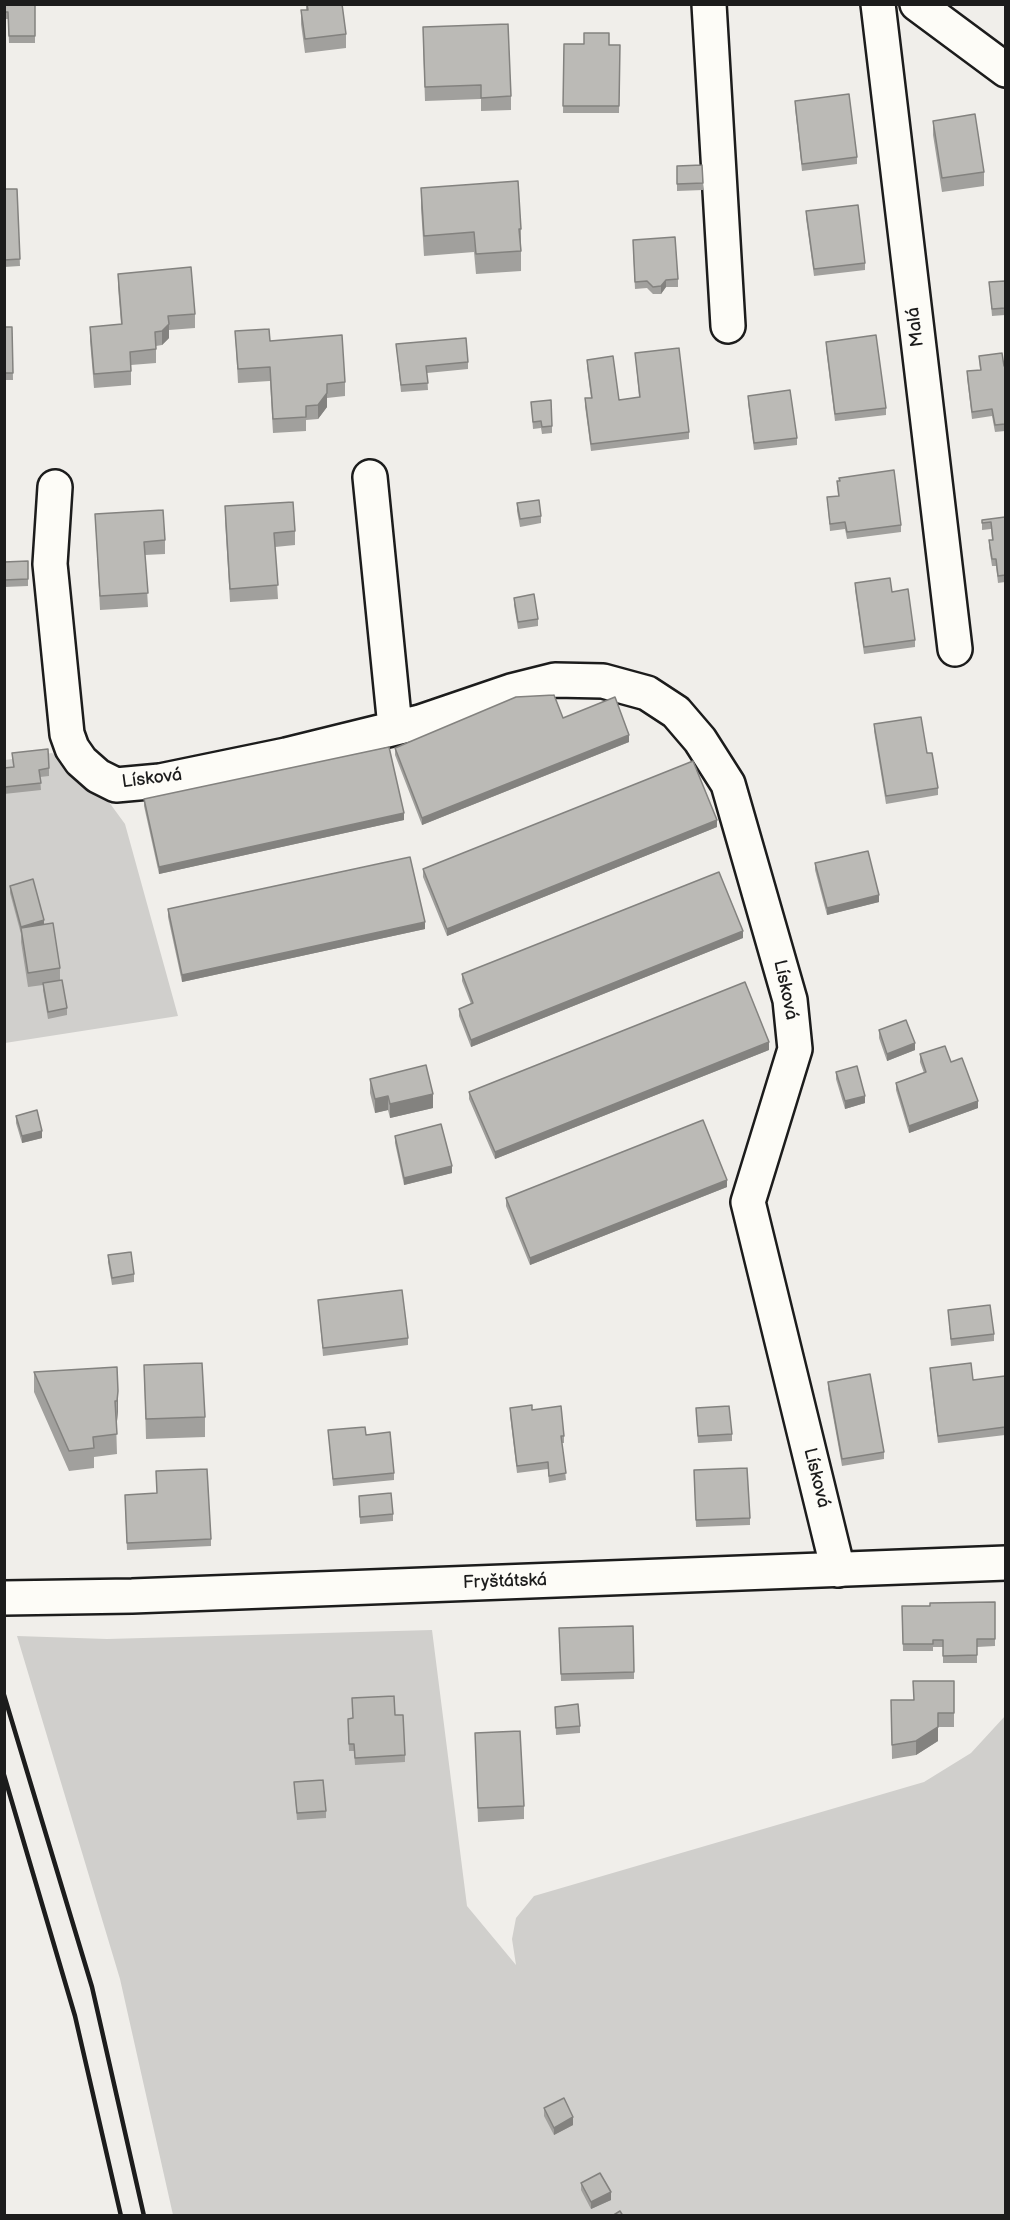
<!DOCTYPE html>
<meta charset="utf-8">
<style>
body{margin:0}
#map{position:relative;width:1010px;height:2220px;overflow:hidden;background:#f0eeea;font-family:"Balsamiq Sans",sans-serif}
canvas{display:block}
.frame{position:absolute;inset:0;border:6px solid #1c1c1c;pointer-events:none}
</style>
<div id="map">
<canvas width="1010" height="2220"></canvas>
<div class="frame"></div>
</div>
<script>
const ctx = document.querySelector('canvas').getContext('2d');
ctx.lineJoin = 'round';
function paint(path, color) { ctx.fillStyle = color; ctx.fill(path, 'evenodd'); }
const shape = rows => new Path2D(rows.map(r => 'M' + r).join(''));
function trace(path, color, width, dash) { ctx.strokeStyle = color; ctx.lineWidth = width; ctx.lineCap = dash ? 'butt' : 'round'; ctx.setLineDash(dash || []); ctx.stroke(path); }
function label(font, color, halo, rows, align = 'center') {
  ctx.font = font + ' "Balsamiq Sans",sans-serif'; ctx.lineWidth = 4.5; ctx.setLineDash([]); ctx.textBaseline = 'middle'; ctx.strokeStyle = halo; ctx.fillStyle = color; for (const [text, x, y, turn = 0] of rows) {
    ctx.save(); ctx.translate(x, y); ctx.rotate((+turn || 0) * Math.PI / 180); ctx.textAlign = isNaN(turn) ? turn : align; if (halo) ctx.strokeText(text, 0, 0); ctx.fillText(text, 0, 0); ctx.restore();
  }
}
paint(shape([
 [52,753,106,798,125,824,178,1016,5,1043,5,760],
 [432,1630,467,1906,516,1965,512,1939,516,1918,534,1896,924,1782,971,1753,1005,1716,1005,2215,173,2215,120,1979,17,1636,107,1639]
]), '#d0cfcc');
const street = shape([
 [709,4,728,326],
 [878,4,955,649],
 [370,477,395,727],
 [55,487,50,564,67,734,72,748,81,761,98,776,116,785,160,781,286,755,420,722,511,691,555,680,603,681,647,693,676,712,700,740,728,784,790,1000,795,1049,748,1202,838,1570]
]);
const secondary = shape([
 [917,4,1006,70],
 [4,1598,132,1596,1006,1563]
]);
trace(street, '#1c1c1c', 38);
trace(secondary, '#1c1c1c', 38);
trace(street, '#fdfcf7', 33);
trace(secondary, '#fdfcf7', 33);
trace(shape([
 [4,1695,92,1987,144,2216],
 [4,1775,75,2016,121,2216]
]), '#1c1c1c', 4.5);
paint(shape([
 [4,4,35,4,35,43,9,43,8,19,4,19],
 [306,4,342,4,346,34,346,48,305,53,301,24,301,10,306,10],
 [423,41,511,96,511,110,481,111,481,99,425,101],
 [564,44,620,45,619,113,563,113],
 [795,101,857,157,857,164,802,171,795,108],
 [933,121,984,172,984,186,942,192,933,135],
 [677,166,703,183,703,190,677,191],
 [421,188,521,229,521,271,476,274,474,252,424,256,421,208],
 [4,189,17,189,20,266,4,267],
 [806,211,865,263,865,270,814,276,806,218],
 [633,247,678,279,678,287,666,287,661,294,653,294,647,288,635,289],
 [118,274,195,314,195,328,169,330,169,338,162,345,156,346,156,363,131,365,131,385,94,388,90,341,90,327,121,324,118,287],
 [1005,281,1005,315,992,316,989,282],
 [4,327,12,327,13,380,4,380],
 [235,331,270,341,345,382,345,396,327,398,327,407,318,419,306,420,306,431,273,433,270,381,238,383],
 [826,342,886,408,886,415,835,421,826,349],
 [396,344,468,362,468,369,427,373,428,390,401,392],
 [635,353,689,432,689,439,591,451,585,406,585,398,591,398,587,367,587,360,619,400,639,397],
 [979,356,1004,366,1005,366,1005,431,995,432,992,416,972,419,967,378,967,371,980,370],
 [748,396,797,438,797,445,754,450,748,403],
 [531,402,552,426,552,433,542,434,541,428,533,429],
 [837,481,901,525,901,532,847,539,845,529,830,531,827,497,838,496],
 [517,503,541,516,541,523,520,527,517,511],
 [225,506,295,531,295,545,275,547,278,599,230,602,225,520],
 [95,514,165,540,165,554,145,555,148,607,100,610],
 [1005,517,1005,582,998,583,996,566,992,566,989,547,989,540,992,540,991,529,982,530,982,520],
 [28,561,28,586,4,587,4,562],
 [855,583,892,592,915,640,915,647,864,654,855,590],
 [514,598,538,619,538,626,518,629,514,605],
 [563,718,629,742,422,825,395,755,395,748],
 [874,724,927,753,938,788,938,795,886,804,874,731],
 [12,753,49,768,49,776,40,777,41,790,4,794,4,768,13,767],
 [144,799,404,820,159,874,144,806],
 [717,827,447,936,423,877,423,869],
 [815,863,879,902,827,915,815,870],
 [10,886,44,924,60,968,60,980,67,1008,67,1015,48,1019,43,990,43,985,28,987,21,942,21,934,10,893],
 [168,909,425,929,182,982,168,917],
 [743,938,471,1047,459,1016,459,1009,471,1004,462,981,462,974],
 [879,1030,915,1050,887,1061,879,1038],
 [769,1050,495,1159,469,1099,469,1092],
 [920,1054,951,1062,978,1108,909,1133,896,1090,896,1083,924,1073,920,1062],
 [836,1072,865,1103,845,1109,836,1079],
 [370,1079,433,1108,390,1118,388,1110,375,1113,370,1093],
 [16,1116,42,1138,22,1143,16,1123],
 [395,1136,452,1173,404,1185,395,1143],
 [727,1187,530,1265,506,1206,506,1198],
 [108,1255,134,1274,134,1282,112,1285,108,1262],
 [318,1300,408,1338,408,1345,323,1356],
 [948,1310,994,1334,994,1341,951,1346],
 [144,1365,205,1417,205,1437,146,1439],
 [117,1367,118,1411,117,1421,116,1421,117,1454,94,1457,94,1468,69,1471,34,1392,34,1372],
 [930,1368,973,1380,1005,1376,1005,1435,938,1443,930,1375],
 [828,1382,884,1452,884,1459,842,1466,828,1389],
 [510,1408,532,1410,564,1436,564,1443,562,1443,566,1480,549,1483,548,1469,517,1473,510,1415],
 [696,1408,732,1434,732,1441,698,1443],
 [328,1430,366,1435,394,1473,394,1480,333,1486],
 [694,1470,750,1518,750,1525,696,1527],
 [359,1496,393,1514,393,1521,360,1524],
 [125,1502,211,1539,211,1546,127,1550],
 [995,1602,995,1646,977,1647,977,1663,943,1663,943,1647,933,1647,933,1651,903,1651,902,1606,930,1606],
 [559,1628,634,1672,634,1679,561,1681],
 [954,1681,954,1727,938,1727,938,1741,916,1755,892,1759,891,1700,913,1700],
 [555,1707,580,1726,580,1733,556,1735],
 [395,1715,405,1755,405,1762,355,1765,354,1751,349,1751,348,1726],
 [475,1733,524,1806,524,1819,478,1822],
 [294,1782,326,1811,326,1818,297,1820],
 [544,2108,573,2125,554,2135,544,2116],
 [581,2183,611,2200,591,2209,581,2190]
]), '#a1a09d');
paint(shape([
 [666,280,666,287,661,294,661,286],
 [169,324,169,338,162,345,162,331],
 [327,393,327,407,318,419,318,405],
 [629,735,629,742,422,825,422,818],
 [404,813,404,820,159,874,159,867],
 [717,820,717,827,447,936,447,929],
 [879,895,879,902,827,915,827,908],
 [44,920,44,928,21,928,21,934,21,927],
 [425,922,425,929,182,982,182,975],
 [743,931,743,938,471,1047,471,1040],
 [769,1042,769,1050,495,1159,495,1152],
 [915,1043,915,1050,887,1061,887,1054],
 [433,1094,433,1108,390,1118,390,1104],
 [388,1096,388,1110,375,1113,375,1099],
 [865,1096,865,1103,845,1109,845,1101],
 [978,1101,978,1108,909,1133,909,1126],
 [42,1131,42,1138,22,1143,22,1136],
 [452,1166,452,1173,404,1185,404,1178],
 [727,1180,727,1187,530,1265,530,1258],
 [118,1391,118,1411,117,1421,117,1401],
 [938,1727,938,1741,916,1755,916,1741],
 [573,2117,573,2125,554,2135,554,2128],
 [611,2192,611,2200,591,2209,591,2202]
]), '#83827f');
const building = shape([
 [4,4,35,4,35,36,9,36,8,12,4,12,4,4],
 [307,4,342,4,346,34,305,39,301,10,308,10,307,4],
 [508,24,511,96,481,98,481,85,425,87,423,27,508,24],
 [584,33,609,33,609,45,620,45,619,106,563,106,564,44,584,44,584,33],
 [849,94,857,157,802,164,795,101,849,94],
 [975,114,984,172,942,178,933,121,975,114],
 [702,165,703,183,677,184,677,166,702,165],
 [518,181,521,229,519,229,521,251,476,254,474,232,424,236,421,188,518,181],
 [4,189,17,189,20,259,4,260,4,189],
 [858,205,865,263,814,269,806,211,858,205],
 [675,237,678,279,666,280,661,286,653,287,647,281,635,282,633,240,675,237],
 [191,267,195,314,168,316,169,324,162,331,155,332,156,349,130,352,131,371,94,374,90,327,122,324,118,274,191,267],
 [1005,281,1005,308,992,309,989,282,1005,281],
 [4,327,12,327,13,373,4,373,4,327],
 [269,329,270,341,342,335,345,382,327,384,327,393,318,405,306,406,306,417,273,419,270,367,238,369,235,331,269,329],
 [876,335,886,408,835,414,826,342,876,335],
 [466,338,468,362,426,366,428,383,401,385,396,344,466,338],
 [679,348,689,432,591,444,585,398,592,398,587,360,613,356,619,400,640,397,635,353,679,348],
 [1002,353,1004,366,1005,366,1005,424,995,425,992,409,972,412,967,371,981,370,979,356,1002,353],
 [790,390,797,438,754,443,748,396,790,390],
 [551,400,552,426,542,427,541,421,533,422,531,402,551,400],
 [894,470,901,525,847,532,845,522,830,524,827,497,839,496,837,481,840,481,839,478,894,470],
 [539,500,541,516,520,519,517,503,539,500],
 [293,502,295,531,274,533,278,585,230,589,225,506,293,502],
 [163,510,165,540,144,542,148,593,100,596,95,514,163,510],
 [1005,517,1005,575,998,576,996,559,992,559,989,540,993,540,991,522,982,523,982,520,1005,517],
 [28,561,28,579,4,580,4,562,28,561],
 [890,578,892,592,908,589,915,640,864,647,855,583,890,578],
 [534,594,538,619,518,622,514,598,534,594],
 [554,695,563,718,615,697,629,735,422,818,395,748,516,697,554,695],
 [921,717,927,753,932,753,938,788,886,796,874,724,921,717],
 [389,747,404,813,159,867,144,799,389,747],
 [48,749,49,768,39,770,41,783,4,787,4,768,14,767,12,753,48,749],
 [693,761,717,820,447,929,423,869,693,761],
 [868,851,879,895,827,908,815,863,868,851],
 [410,857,425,922,182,975,168,909,410,857],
 [719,872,743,931,471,1040,459,1009,473,1003,462,974,719,872],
 [33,879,44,920,21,927,10,886,33,879],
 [53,923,60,968,28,973,21,928,53,923],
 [62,980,67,1008,48,1012,43,983,62,980],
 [745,982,769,1042,495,1152,469,1092,745,982],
 [906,1020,915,1043,887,1054,879,1030,906,1020],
 [945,1046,951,1062,962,1058,978,1101,909,1126,896,1083,926,1072,920,1054,945,1046],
 [426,1065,433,1094,390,1104,388,1096,375,1099,370,1079,426,1065],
 [857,1066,865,1096,845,1101,836,1072,857,1066],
 [37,1110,42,1131,22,1136,16,1116,37,1110],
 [703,1120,727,1180,530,1258,506,1198,703,1120],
 [441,1124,452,1166,404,1178,395,1136,441,1124],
 [131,1252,134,1274,112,1278,108,1255,131,1252],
 [402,1290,408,1338,323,1348,318,1300,402,1290],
 [990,1305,994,1334,951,1339,948,1310,990,1305],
 [202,1363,205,1417,146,1419,144,1365,202,1363],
 [971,1363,973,1380,1005,1376,1005,1427,938,1436,930,1368,971,1363],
 [117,1367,118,1391,117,1401,115,1401,117,1434,93,1437,94,1448,69,1451,34,1372,117,1367],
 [870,1374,884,1452,842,1459,828,1382,870,1374],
 [532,1405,532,1410,561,1406,564,1436,561,1436,566,1473,549,1476,548,1462,517,1466,510,1408,532,1405],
 [729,1406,732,1434,698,1436,696,1408,729,1406],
 [365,1427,366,1435,390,1432,394,1473,333,1479,328,1430,365,1427],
 [747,1468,750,1518,696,1520,694,1470,747,1468],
 [207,1469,211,1539,127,1543,125,1495,157,1493,156,1471,207,1469],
 [391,1493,393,1514,360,1517,359,1496,391,1493],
 [995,1602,995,1639,977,1639,977,1655,943,1656,943,1640,933,1640,933,1644,903,1644,902,1606,930,1606,930,1603,995,1602],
 [633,1626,634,1672,561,1674,559,1628,633,1626],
 [913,1681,954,1681,954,1713,938,1713,938,1727,916,1741,892,1745,891,1700,914,1700,913,1681],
 [394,1696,395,1715,403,1715,405,1755,355,1758,354,1744,349,1744,348,1719,353,1718,352,1698,394,1696],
 [578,1704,580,1726,556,1728,555,1707,578,1704],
 [520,1731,524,1806,478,1808,475,1733,520,1731],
 [323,1780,326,1811,297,1813,294,1782,323,1780],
 [564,2098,573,2117,554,2128,544,2108,564,2098],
 [600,2173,611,2192,591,2202,581,2183,600,2173],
 [620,2211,623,2216,612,2216,620,2211]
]);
paint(building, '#bbbab6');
trace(building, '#83827f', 1.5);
label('18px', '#1c1c1c', '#fdfcf7', [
 ["Malá",916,327,-97],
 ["Lísková",152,779,-7],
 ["Lísková",785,990,78],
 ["Lísková",816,1478,76],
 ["Fryštátská",505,1582,-2]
]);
</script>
